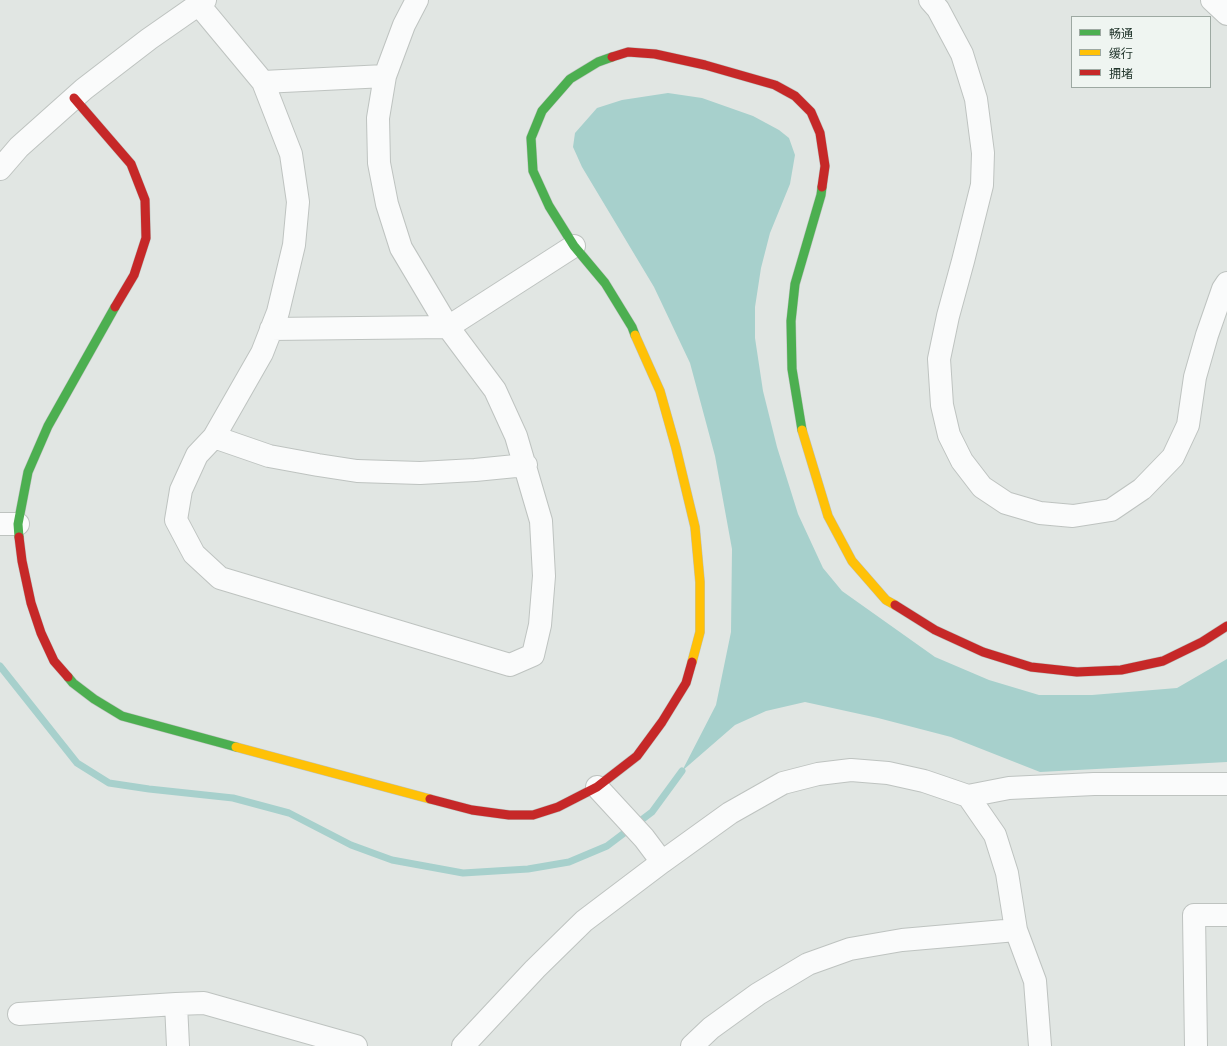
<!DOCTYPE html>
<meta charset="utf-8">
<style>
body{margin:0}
#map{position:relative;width:1227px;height:1046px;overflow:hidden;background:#e1e6e3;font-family:Rubik,"Noto Sans SC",sans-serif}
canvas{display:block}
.legend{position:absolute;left:1071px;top:16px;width:140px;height:72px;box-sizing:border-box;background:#eff5f1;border:1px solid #9da9a2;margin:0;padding:5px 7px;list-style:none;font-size:12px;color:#22362c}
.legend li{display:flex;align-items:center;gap:8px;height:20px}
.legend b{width:20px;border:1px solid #9da9a2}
</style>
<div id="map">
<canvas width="1227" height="1046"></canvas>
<ul class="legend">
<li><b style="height:5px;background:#4caf50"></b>畅通</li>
<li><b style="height:5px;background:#ffc107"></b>缓行</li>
<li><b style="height:5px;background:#c62828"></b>拥堵</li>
</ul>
</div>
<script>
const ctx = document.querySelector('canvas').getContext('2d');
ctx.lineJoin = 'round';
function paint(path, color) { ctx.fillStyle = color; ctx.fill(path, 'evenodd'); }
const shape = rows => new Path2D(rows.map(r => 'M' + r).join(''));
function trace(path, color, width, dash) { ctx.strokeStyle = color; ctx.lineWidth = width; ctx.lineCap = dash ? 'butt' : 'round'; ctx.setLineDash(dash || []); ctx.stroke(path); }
paint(shape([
 [668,93,702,98,753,116,779,130,789,138,795,155,790,184,770,233,761,268,755,307,755,338,763,391,777,447,798,514,823,568,842,591,935,657,989,680,1039,695,1092,695,1177,688,1227,659,1227,762,1040,772,951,737,878,718,805,702,766,711,735,725,682,771,716,705,731,632,732,549,715,456,690,363,654,287,582,167,573,147,575,133,597,108,622,100]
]), '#a7d0cc');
trace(shape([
 [0,666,77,763,109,783,149,789,233,798,289,813,351,845,392,860,463,873,528,869,569,862,607,846,652,812,682,771]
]), '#a7d0cc', 7);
const street = shape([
 [930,0,938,9,962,54,976,99,983,153,982,185,963,261,948,316,939,359,942,405,949,435,962,461,982,487,1006,503,1040,513,1073,516,1111,510,1142,489,1173,457,1188,425,1195,377,1207,335,1223,289,1227,283],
 [1212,0,1227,14],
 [199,5,263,82,291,154,298,202,294,245,278,312,262,353,214,437,197,455,181,490,176,520,194,554,220,578,510,665,533,655,540,625,544,576,541,521,516,436,495,390,448,327,401,248,387,204,379,163,378,118,385,76,404,25,417,0],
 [263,82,385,76],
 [0,169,19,147,84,89,149,39,205,0],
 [271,329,448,327,574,246],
 [214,437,269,456,318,465,357,471,420,473,475,470,526,465],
 [0,524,18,524],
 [597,787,644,838,662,862],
 [968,796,995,835,1007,873,1016,930,1035,981,1040,1046],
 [176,1004,178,1046],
 [19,1014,176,1004,204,1003,356,1046],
 [463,1046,535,969,584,921,662,862,730,813,783,783,818,774,851,770,888,773,924,781,968,796,1009,788,1094,784,1227,784],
 [692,1046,711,1028,758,994,808,964,850,949,902,940,1016,930],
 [1196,1046,1194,915,1227,915]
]);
const fast = shape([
 [612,57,598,62,570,79,542,111,531,138,533,171,549,206,574,246,605,283,632,327,635,335],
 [802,430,792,369,791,321,795,284,821,195,822,187],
 [19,537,18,524,28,472,48,426,115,307],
 [68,677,73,683,94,699,122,716,236,747]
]);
const slow = shape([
 [635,335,660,391,676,448,695,527,700,582,700,632,692,662],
 [802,430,828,516,852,561,886,600,895,605],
 [236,747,430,799]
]);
const jam = shape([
 [612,57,628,52,655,54,705,65,775,85,795,96,811,112,820,133,825,166,822,187],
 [74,98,131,164,145,200,146,238,134,275,115,307],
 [19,537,22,561,31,603,41,633,54,661,68,677],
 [895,605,935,630,983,652,1031,667,1077,672,1121,670,1163,661,1202,642,1227,626],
 [430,799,472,810,509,815,533,815,558,807,597,787,637,756,662,722,686,683,692,662]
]);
trace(street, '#bec3c0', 24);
trace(fast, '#bcc2be', 10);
trace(slow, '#bcc2be', 10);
trace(jam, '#bcc2be', 10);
trace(street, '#fafbfb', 22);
trace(fast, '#4caf50', 9);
trace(slow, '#ffc107', 9);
trace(jam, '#c62828', 9);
</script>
